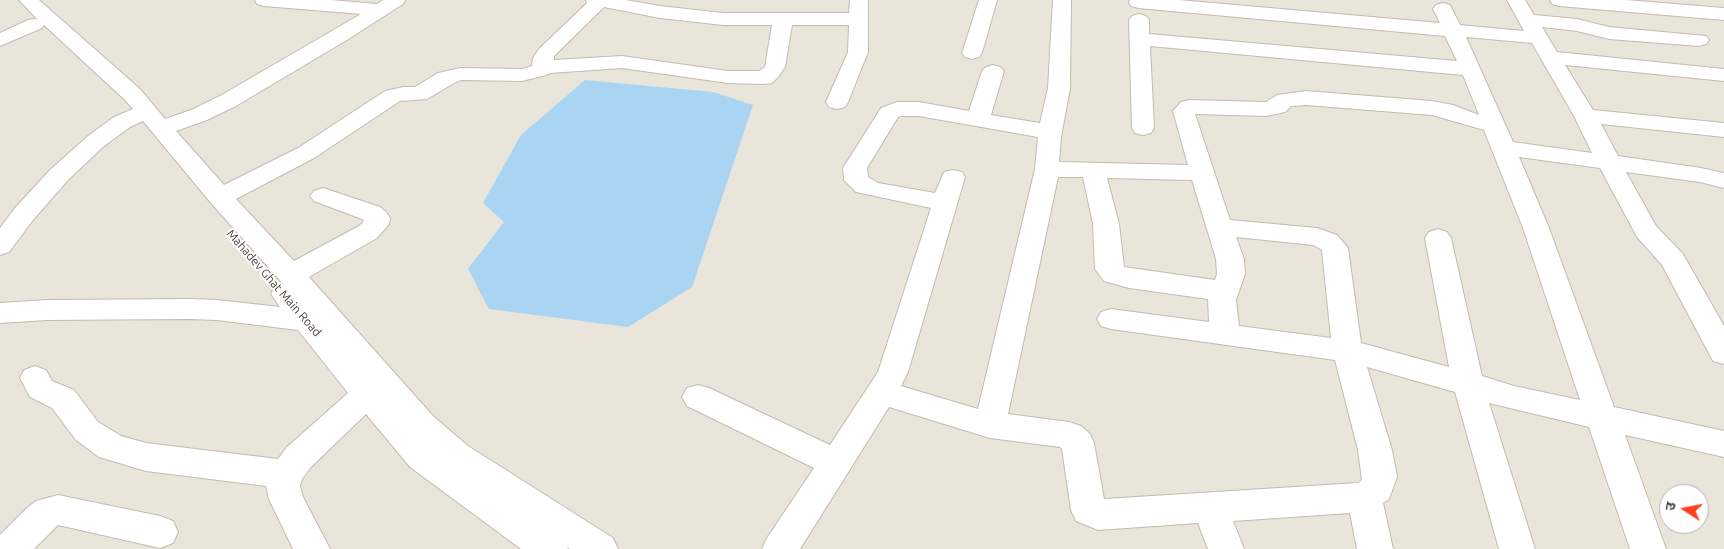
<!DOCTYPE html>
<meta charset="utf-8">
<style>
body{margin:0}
#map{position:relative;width:1724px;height:549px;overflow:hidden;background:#f6f3ec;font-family:Ubuntu,"Noto Sans Devanagari",sans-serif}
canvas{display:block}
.north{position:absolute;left:1659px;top:484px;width:50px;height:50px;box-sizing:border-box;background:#fff;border:1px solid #b7b4b0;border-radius:50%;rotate:281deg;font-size:14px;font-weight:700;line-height:20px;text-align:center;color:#4b4439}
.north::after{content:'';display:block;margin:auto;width:18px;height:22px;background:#fc3f1d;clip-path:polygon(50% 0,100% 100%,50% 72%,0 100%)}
</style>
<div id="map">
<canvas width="1724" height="549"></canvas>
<div class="north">उ</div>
</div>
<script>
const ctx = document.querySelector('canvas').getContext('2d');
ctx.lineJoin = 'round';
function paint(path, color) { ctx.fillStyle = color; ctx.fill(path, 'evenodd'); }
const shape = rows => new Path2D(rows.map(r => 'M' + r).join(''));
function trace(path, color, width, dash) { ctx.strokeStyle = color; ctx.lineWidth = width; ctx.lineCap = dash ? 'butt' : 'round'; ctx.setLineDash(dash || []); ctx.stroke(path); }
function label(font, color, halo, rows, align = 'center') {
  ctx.font = font + ' Ubuntu,sans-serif'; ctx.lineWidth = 4; ctx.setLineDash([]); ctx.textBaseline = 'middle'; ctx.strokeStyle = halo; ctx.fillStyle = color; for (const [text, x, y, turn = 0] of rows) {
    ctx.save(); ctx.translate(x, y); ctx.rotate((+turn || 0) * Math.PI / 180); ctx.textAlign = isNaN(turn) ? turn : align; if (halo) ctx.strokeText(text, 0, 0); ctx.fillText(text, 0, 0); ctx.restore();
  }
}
paint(shape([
 [0,0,1724,0,1724,549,0,549],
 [1669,494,1699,494,1699,524,1669,524]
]), '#eae5da');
paint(shape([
 [585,80,713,92,753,105,692,287,628,327,489,309,468,269,504,222,483,203,521,135]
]), '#a9d4f2');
const minor = shape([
 [19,0,39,0,140,89,165,119,191,110,220,96,361,14,264,6,257,4,255,0,331,0,377,4,383,0,405,0,403,4,350,38,236,106,207,120,176,131,224,185,298,148,385,91,403,87,415,87,438,73,460,68,522,69,532,66,533,58,539,49,587,3,586,0,626,0,660,6,723,13,849,13,850,0,868,0,868,52,848,102,845,107,837,109,829,107,826,102,848,52,849,25,792,25,785,67,778,77,772,83,764,84,728,83,622,68,550,73,546,75,522,81,461,80,454,83,427,99,400,101,314,158,236,199,294,261,359,226,364,221,362,219,314,201,310,196,314,191,323,188,380,207,386,212,390,218,389,224,377,238,309,277,433,416,468,446,613,538,618,549,570,549,567,547,568,549,521,549,410,467,366,414,311,467,302,479,300,486,303,497,330,549,293,549,269,499,266,486,146,471,99,457,76,440,52,408,30,397,20,378,24,370,35,366,46,370,52,381,74,390,98,422,121,436,146,443,278,459,287,447,348,393,298,330,217,320,189,319,47,320,0,323,0,303,47,300,189,299,217,300,280,307,271,294,275,287,284,285,211,203,143,121,130,127,104,146,68,180,33,220,9,252,0,255,0,228,15,208,50,170,88,136,114,117,133,109,124,99,44,25,42,28,0,46,0,33,28,20,37,19,19,0],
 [604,7,660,18,723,25,772,25,765,67,759,71,728,71,622,56,554,60,554,56,604,7],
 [979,0,997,0,982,53,979,57,972,59,965,57,962,53,979,0],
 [1053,0,1071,0,1070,88,1061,137,1059,162,1188,165,1173,111,1181,102,1189,100,1266,102,1277,95,1306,91,1432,101,1453,105,1479,115,1463,75,1150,46,1154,128,1151,133,1143,135,1135,133,1132,128,1129,20,1132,16,1139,14,1146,16,1149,20,1149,34,1457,61,1445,36,1138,8,1131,6,1129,2,1130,0,1179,0,1440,23,1433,9,1436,5,1443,3,1450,5,1460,25,1524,31,1507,0,1525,0,1534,15,1577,19,1609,27,1706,36,1709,40,1706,44,1699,46,1609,39,1577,31,1542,27,1557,52,1724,69,1724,81,1565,65,1593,110,1724,123,1724,137,1601,124,1618,156,1701,168,1724,173,1724,188,1700,182,1626,172,1656,226,1683,254,1724,326,1724,364,1713,361,1662,265,1637,237,1600,168,1519,157,1549,228,1614,407,1724,431,1724,457,1625,435,1666,549,1630,549,1589,427,1489,403,1535,549,1499,549,1455,392,1367,367,1392,450,1397,477,1389,499,1383,503,1393,549,1357,549,1350,513,1233,521,1244,549,1208,549,1198,523,1098,530,1076,521,1071,510,1062,449,1060,447,990,438,889,407,800,549,762,549,767,538,814,468,687,406,682,397,687,388,698,385,709,388,830,445,878,372,931,208,856,192,844,180,843,168,881,108,897,102,919,102,969,111,982,71,986,67,993,65,1000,67,1004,71,991,115,1040,123,1048,88,1053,0],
 [1466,37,1532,43,1574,116,1592,153,1513,142,1466,37],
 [1306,105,1432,115,1484,130,1523,228,1580,400,1514,386,1482,376,1451,238,1447,232,1438,229,1429,232,1425,238,1449,367,1361,343,1348,248,1337,235,1317,228,1230,220,1195,114,1266,116,1285,112,1291,106,1306,105],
 [901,116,919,116,1038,137,1035,169,978,409,901,386,908,372,965,177,962,172,953,170,944,172,935,193,878,183,868,177,867,168,898,117,901,116],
 [1058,177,1083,177,1093,224,1095,269,1104,281,1129,288,1208,299,1209,322,1111,309,1101,312,1097,319,1101,326,1111,329,1335,360,1358,450,1362,480,1358,483,1104,499,1094,443,1090,434,1081,426,1069,422,1008,414,1058,177],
 [1107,178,1192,180,1216,259,1217,274,1215,280,1124,267,1119,224,1107,178],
 [1236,237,1313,245,1322,250,1331,338,1239,326,1236,300,1245,274,1244,259,1236,237],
 [1550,0,1626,0,1724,8,1724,20,1559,6,1552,4,1550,0],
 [58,495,160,516,173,521,178,532,173,543,160,548,58,525,34,549,0,549,0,535,27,508,36,501,58,495]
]);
trace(minor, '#c2bbae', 2);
paint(minor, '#fff');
label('12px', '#4b4439', '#fff', [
 ["Mahadev Ghat Main Road",274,283,49]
]);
</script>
